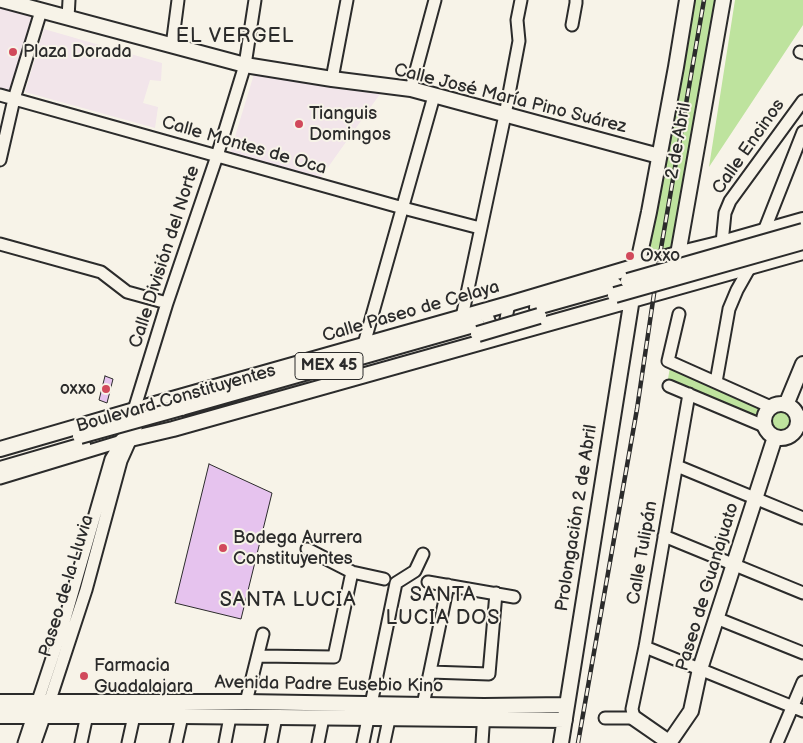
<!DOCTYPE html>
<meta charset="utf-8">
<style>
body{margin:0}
canvas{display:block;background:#f7f3e8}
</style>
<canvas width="803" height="743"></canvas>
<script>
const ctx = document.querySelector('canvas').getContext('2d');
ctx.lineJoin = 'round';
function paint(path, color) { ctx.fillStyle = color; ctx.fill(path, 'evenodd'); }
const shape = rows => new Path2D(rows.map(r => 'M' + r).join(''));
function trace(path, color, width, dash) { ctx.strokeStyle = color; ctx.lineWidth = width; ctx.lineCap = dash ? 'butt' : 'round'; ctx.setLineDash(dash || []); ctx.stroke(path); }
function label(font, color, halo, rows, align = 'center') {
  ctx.font = font + ' "Balsamiq Sans",sans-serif'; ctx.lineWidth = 4; ctx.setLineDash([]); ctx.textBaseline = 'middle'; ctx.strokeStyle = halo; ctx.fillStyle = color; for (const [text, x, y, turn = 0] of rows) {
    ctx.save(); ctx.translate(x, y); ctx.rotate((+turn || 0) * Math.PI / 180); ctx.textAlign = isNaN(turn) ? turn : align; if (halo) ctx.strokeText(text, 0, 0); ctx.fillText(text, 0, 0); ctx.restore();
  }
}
paint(shape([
 [0,5,37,15,13,92,0,89],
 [44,29,162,63,161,81,150,80,143,103,158,107,155,128,25,92],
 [254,74,380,94,319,180,230,153]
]), '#f2e5ea');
paint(shape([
 [694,0,719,0,676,248,651,256,650,243],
 [735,0,803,0,803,25,709,167],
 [670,367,762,408,758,418,668,379],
 [786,410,793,418,792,427,787,433,777,435,770,430,767,422,769,416,775,411]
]), '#bee39e');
const building = shape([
 [105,376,113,379,107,403,99,400,105,376],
 [209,464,272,493,241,619,175,603,209,464]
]);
paint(building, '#e6c3ee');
trace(building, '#2b2b2b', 1);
const minor = shape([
 [68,18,69,0],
 [572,25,576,3,576,0],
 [172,46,178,0],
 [800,52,803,53],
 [332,79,347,0],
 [411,89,435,0],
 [0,95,403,208,480,228],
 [0,160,14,99,41,11],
 [764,231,803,132],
 [0,244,101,272,127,292,167,303],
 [719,249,722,243,725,213,730,201,803,101],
 [512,303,508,308,506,319,509,326,514,330],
 [477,313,483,314,488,318,491,326,490,332,487,337],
 [679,314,668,361,771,407],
 [462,317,505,115,519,41,517,20,521,0],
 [364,344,434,96],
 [716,382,729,309,737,290,750,267],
 [669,386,764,426],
 [677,466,803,518],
 [0,478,122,441],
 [664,536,803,593],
 [307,549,352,572,384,579],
 [428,582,514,597],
 [716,618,803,653],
 [645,647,803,711],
 [258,656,334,657,352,572],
 [430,672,489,674,496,593],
 [246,702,263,634],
 [423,705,448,585],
 [605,718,634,718,632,709,645,647,689,394],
 [24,743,64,622,111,459,122,441,134,410,167,303,217,156,245,65,255,0],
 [35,743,49,703,86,590,121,461,142,414],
 [81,743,87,715],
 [128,743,134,716],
 [176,743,182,716],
 [225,743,230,717],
 [271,743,276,717],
 [318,743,323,718],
 [363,743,396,583,415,571,423,554],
 [384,743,391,710],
 [482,743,484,712],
 [777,743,803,682]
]);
const major = shape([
 [2,0,245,65,332,79,411,89,659,156],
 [677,260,723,0],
 [537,307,615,285],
 '764 421a17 17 0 1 1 34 0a17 17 0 1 1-34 0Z',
 [786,405,803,364],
 [181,408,477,324],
 [122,441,173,429,803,252],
 [0,449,169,400,512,303,677,254,722,243,803,220],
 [0,469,83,445],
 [0,702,246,702,484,706,567,705],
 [0,716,182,716,565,720],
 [634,718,670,743],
 [561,743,637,267,649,212,676,67,687,0],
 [669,743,691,711,700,669,775,437]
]);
trace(minor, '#2b2b2b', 15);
trace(major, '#2b2b2b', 18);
trace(minor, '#f7f3e8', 11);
trace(major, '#f7f3e8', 14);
const rail = shape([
 [578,743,637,409,659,260,704,0]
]);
trace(rail, '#2b2b2b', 4.5);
trace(rail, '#f7f3e8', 2.5, [8]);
const majorBridge = shape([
 [628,281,803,231],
 [615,295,803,242],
 [478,334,539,316],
 [80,436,181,408]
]);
trace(majorBridge, '#2b2b2b', 18, []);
trace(majorBridge, '#f7f3e8', 14);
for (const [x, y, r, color] of [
 [13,52,5,"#d1495b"],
 [299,124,5,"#d1495b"],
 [630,256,5,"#d1495b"],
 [106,389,5,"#d1495b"],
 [223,548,5,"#d1495b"],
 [84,676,5,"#d1495b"]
]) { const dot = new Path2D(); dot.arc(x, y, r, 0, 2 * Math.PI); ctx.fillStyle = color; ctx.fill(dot); trace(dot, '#f7f3e8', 2); }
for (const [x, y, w] of [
 [329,366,68]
]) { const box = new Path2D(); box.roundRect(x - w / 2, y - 13.5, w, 27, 4); ctx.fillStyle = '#f7f3e8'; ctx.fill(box); trace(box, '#2b2b2b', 1); }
label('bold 16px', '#2b2b2b', null, [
 ["MEX 45",329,366]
]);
label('18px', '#2b2b2b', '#f7f3e8', [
 ["Plaza Dorada",23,52],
 ["Tianguis",309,114],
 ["Domingos",309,135],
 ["Oxxo",640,256],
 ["oxxo",96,389,"right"],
 ["Bodega Aurrera",233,538],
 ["Constituyentes",233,559],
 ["Farmacia",94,666],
 ["Guadalajara",94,687]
], 'left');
label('18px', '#2b2b2b', '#f7f3e8', [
 ["Calle José María Pino Suárez",510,99,14],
 ["2 de Abril",679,141,-80],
 ["Calle Montes de Oca",244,146,16],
 ["Calle Encinos",749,147,-55],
 ["Calle División del Norte",165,257,-72],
 ["Calle Paseo de Celaya",411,312,-16],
 ["Boulevard Constituyentes",176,399,-16],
 ["Prolongación 2 de Abril",577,518,-81],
 ["Calle Tulipán",643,553,-80],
 ["Paseo de la Lluvia",67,586,-73],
 ["Paseo de Guanajuato",708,587,-73],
 ["Avenida Padre Eusebio Kino",329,685,1]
]);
ctx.letterSpacing = '1px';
label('20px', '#2b2b2b', '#f7f3e8', [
 ["EL VERGEL",235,37],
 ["SANTA",443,596],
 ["LUCIA DOS",443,619],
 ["SANTA LUCIA",288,601]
]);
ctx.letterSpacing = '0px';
</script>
